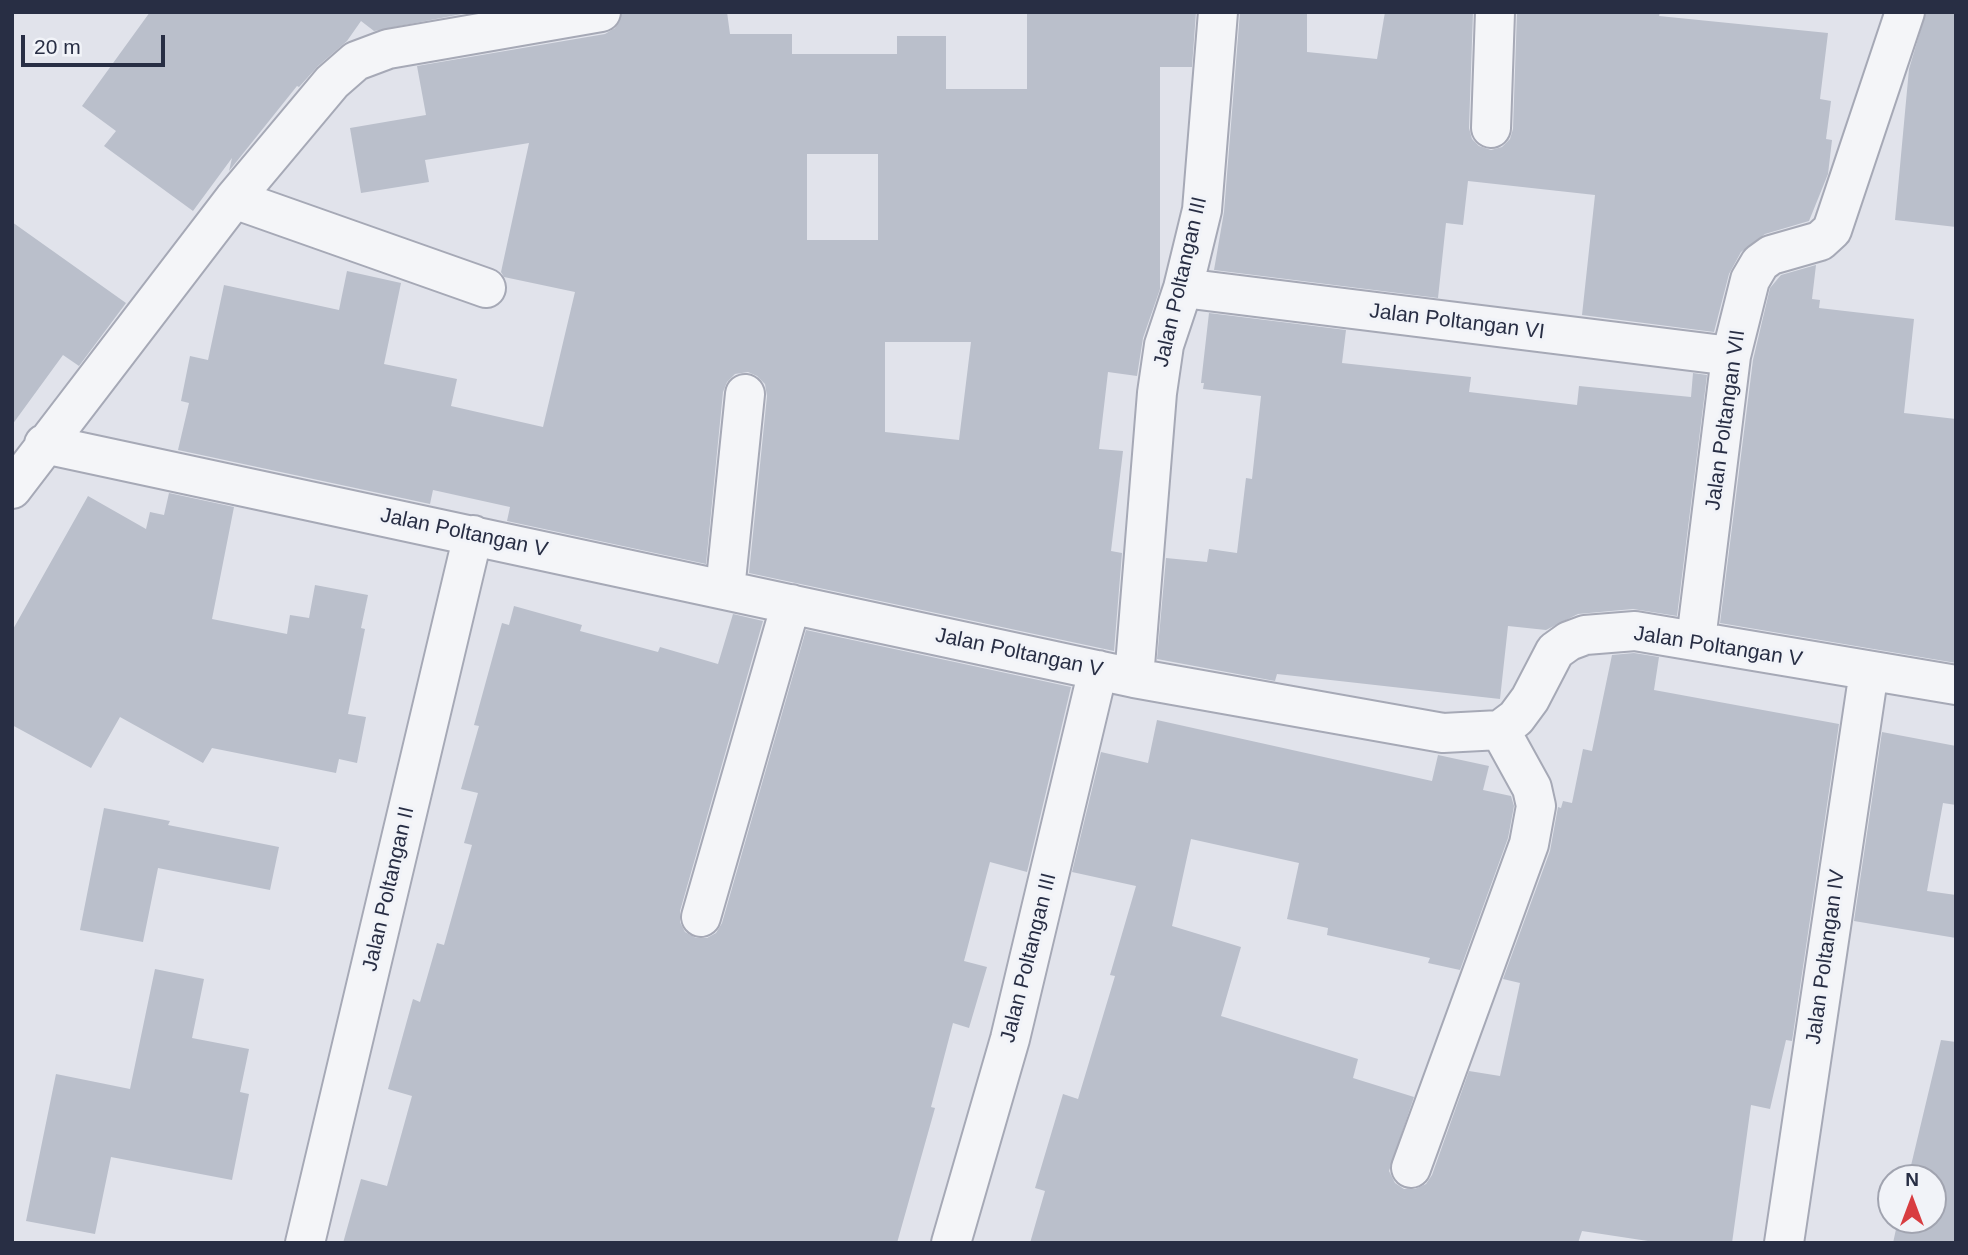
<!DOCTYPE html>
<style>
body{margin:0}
#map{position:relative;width:1968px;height:1255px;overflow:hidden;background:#e1e3eb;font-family:Helvetica,sans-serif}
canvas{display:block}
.frame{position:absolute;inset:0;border:14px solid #282e44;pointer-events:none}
.north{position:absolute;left:1877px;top:1164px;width:70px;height:70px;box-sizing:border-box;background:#f1f3f8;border:2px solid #a1a4b0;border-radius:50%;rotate:0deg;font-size:19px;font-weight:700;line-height:28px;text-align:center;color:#282e44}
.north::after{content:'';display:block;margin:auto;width:24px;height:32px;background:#d83d41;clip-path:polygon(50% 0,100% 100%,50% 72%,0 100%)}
.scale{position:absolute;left:21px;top:35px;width:144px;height:32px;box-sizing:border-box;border:4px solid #282e44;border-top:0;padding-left:9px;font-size:21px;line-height:24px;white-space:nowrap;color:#282e44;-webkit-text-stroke:5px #f1f3f8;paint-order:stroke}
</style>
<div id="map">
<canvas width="1968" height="1255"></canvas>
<div class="frame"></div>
<div class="north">N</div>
<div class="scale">20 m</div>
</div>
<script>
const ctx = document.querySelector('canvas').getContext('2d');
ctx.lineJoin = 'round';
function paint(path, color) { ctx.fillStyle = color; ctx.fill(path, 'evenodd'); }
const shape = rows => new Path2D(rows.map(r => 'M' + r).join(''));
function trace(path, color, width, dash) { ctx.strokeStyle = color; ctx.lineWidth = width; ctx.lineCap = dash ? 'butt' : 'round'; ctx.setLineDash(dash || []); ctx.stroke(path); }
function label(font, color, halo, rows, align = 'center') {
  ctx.font = font + ' Helvetica,sans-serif'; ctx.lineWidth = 6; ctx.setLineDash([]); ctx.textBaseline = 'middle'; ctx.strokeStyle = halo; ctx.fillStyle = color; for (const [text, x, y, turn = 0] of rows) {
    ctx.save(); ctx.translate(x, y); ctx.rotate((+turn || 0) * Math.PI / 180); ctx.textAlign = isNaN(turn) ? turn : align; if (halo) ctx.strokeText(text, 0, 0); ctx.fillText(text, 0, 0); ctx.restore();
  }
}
paint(shape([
 [150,12,472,12,374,31,361,21,347,41,318,66,299,87,297,86,229,171,232,158,193,211,104,146,116,131,82,106],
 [622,12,727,12,730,34,792,34,792,54,897,54,897,36,946,36,946,89,1027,89,1027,12,1196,12,1192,67,1160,67,1160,289,1143,338,1137,376,1108,372,1099,449,1123,451,1111,551,1122,553,1114,651,749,573,767,396,765,384,757,376,748,372,735,374,727,382,723,392,706,564,507,521,510,507,433,490,430,504,178,450,189,403,181,401,190,356,208,360,224,285,339,310,347,271,401,283,384,364,457,379,451,406,543,427,575,292,504,277,501,272,529,143,425,160,429,182,361,193,350,128,426,115,417,66,605,34,615,28],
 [807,154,878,154,878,240,807,240],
 [885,342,971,342,959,440,885,432],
 [1240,12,1307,12,1307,52,1377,59,1385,12,1473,12,1469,128,1472,139,1479,146,1491,150,1502,147,1510,139,1513,129,1517,12,1660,12,1659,16,1828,33,1820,99,1831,101,1826,139,1832,140,1828,174,1809,221,1765,234,1741,252,1729,274,1714,332,1582,315,1595,195,1468,181,1463,225,1446,223,1438,298,1214,270,1224,212],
 [1926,12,1956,12,1956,227,1895,220,1909,69],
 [12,222,126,303,79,366,63,355,12,425],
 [1816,265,1812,299,1820,300,1819,308,1914,319,1904,413,1956,419,1956,663,1720,623,1753,360,1770,288,1781,275],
 [1209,313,1346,330,1342,363,1471,377,1469,392,1577,405,1579,386,1691,397,1693,373,1707,375,1677,616,1633,609,1578,614,1546,630,1508,626,1500,699,1277,674,1275,681,1157,659,1166,558,1207,562,1209,549,1237,553,1246,478,1252,479,1261,396,1203,389,1204,383,1201,383],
 [169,493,234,507,212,619,287,634,290,615,309,618,315,585,368,595,361,628,365,629,348,714,366,717,357,763,339,759,336,773,212,748,203,763,120,717,91,768,12,725,12,631,88,496,146,529,150,512,164,515],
 [514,606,582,625,580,631,658,652,660,647,718,664,733,614,763,621,680,911,680,922,685,932,696,938,707,938,716,933,722,923,806,630,1071,687,1027,872,990,862,964,961,987,967,969,1028,953,1023,931,1107,935,1108,897,1243,343,1243,361,1179,387,1186,412,1096,388,1089,413,999,420,1002,437,943,444,945,472,845,464,843,478,793,461,789,479,726,474,725,502,623,509,625],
 [1634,653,1659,657,1654,690,1839,724,1792,1041,1786,1040,1770,1109,1751,1105,1732,1243,1661,1243,1582,1231,1578,1243,1030,1243,1045,1191,1035,1188,1063,1094,1078,1099,1115,976,1110,975,1136,886,1072,872,1101,752,1148,763,1157,720,1432,781,1438,755,1489,766,1483,790,1511,796,1514,806,1508,838,1460,970,1428,963,1430,958,1327,935,1328,928,1287,919,1299,863,1191,839,1172,926,1241,947,1221,1016,1358,1059,1353,1078,1414,1097,1389,1171,1395,1183,1404,1189,1415,1189,1426,1184,1432,1175,1469,1071,1500,1076,1520,983,1503,979,1550,851,1558,807,1561,808,1563,801,1572,803,1583,749,1592,751,1612,655],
 [1882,732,1956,746,1956,805,1943,803,1927,891,1956,895,1956,938,1854,921],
 [104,808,170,821,168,825,279,847,270,890,158,868,143,942,80,930],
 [155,969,204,979,192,1038,249,1049,240,1092,249,1094,232,1180,111,1157,95,1234,26,1221,56,1074,130,1089],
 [1941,1040,1956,1042,1956,1243,1893,1243,1898,1220,1933,1220,1933,1178,1908,1178]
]), '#babfcb');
const street = shape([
 [1491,128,1495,12],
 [234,199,486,288],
 [1183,288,1731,356],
 [44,444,1134,678,1443,733,1500,730,1516,718,1530,699,1555,651,1569,641,1585,635,1635,631,1956,685],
 [12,489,234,199,332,82,356,61,388,49,601,12],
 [725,590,745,394],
 [1696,640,1731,356,1750,280,1760,263,1771,255,1820,241,1832,230,1905,12],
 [1134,678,1157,393,1164,345,1183,288,1202,210,1218,12],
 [701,917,791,604],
 [1411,1168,1529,844,1536,806,1532,788,1500,730],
 [305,1243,473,535],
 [951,1243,1010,1039,1098,670],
 [1784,1243,1869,671]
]);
trace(street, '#a6a9b6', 42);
trace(street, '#f4f5f8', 38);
label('21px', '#282e44', '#f1f3f8', [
 ["Jalan Poltangan III",1181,282,-77],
 ["Jalan Poltangan VI",1457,322,7],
 ["Jalan Poltangan VII",1726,420,-82],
 ["Jalan Poltangan V",464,533,12],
 ["Jalan Poltangan V",1718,647,9],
 ["Jalan Poltangan V",1019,653,12],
 ["Jalan Poltangan II",389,889,-77],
 ["Jalan Poltangan IV",1826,957,-82],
 ["Jalan Poltangan III",1029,958,-76]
]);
</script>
